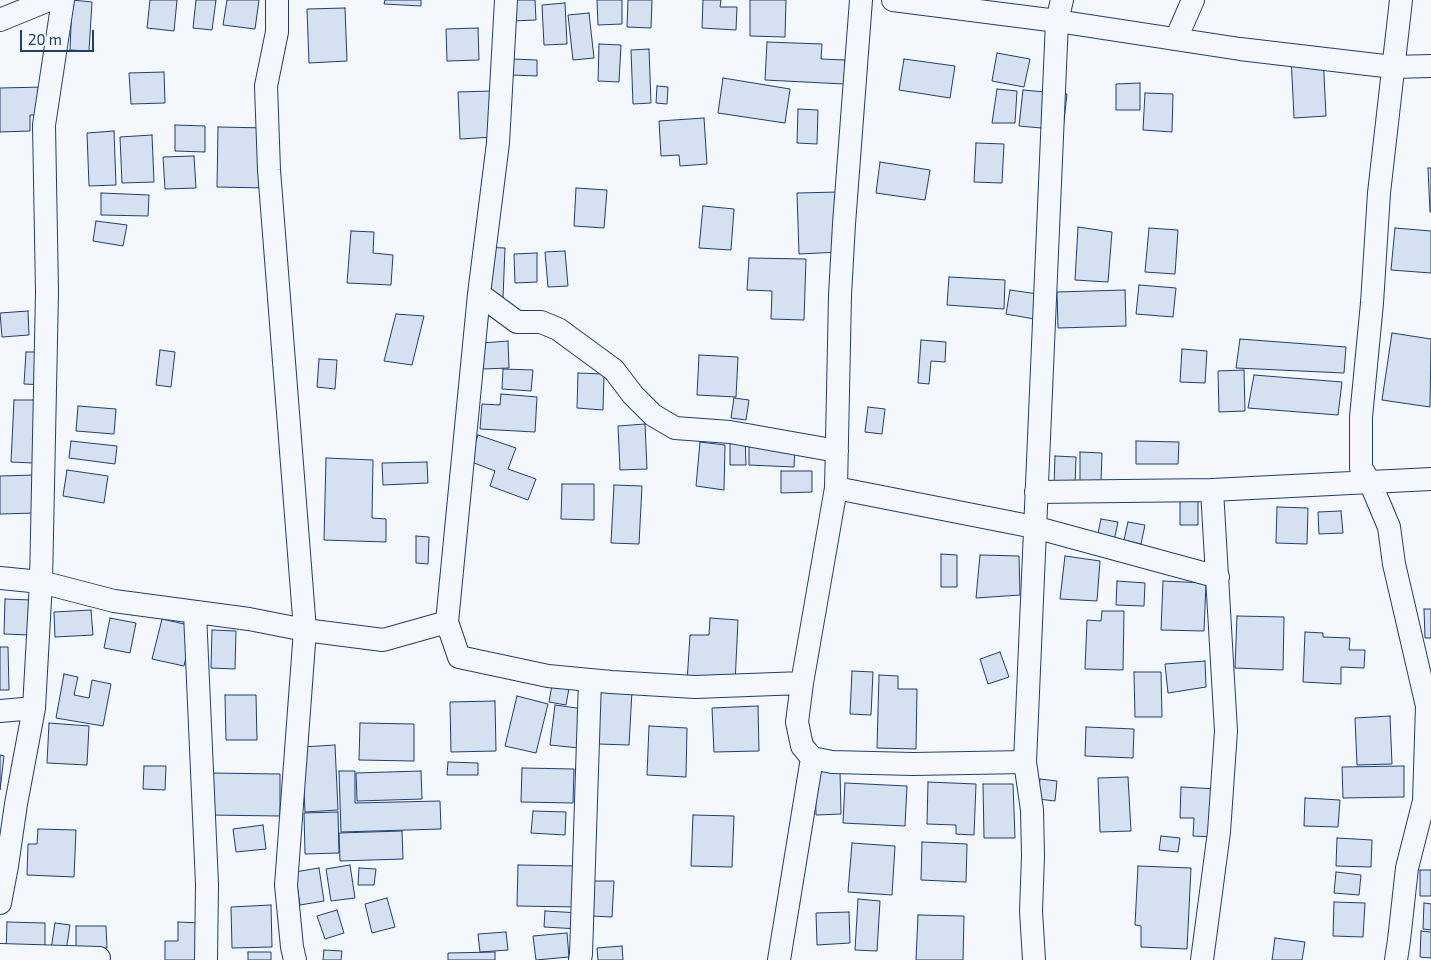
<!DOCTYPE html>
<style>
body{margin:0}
#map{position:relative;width:1431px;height:960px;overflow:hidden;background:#f4f7fb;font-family:"Exo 2",sans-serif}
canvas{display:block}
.scale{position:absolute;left:20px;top:30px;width:74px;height:22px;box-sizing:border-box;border:2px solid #1d3f73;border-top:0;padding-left:6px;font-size:15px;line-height:18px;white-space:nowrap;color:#1d3f73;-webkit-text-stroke:4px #f4f7fb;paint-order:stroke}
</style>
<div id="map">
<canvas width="1431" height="960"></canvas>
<div class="scale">20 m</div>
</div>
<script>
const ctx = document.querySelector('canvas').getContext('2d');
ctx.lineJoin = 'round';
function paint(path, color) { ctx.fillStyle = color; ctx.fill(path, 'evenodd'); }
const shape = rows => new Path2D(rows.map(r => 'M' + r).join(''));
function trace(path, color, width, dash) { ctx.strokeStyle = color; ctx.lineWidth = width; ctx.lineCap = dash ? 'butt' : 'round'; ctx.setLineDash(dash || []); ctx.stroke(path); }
const building = shape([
 [72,0,92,2,89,51,70,50,72,0],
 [150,0,177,0,174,31,147,28,150,0],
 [196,0,216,0,212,30,193,28,196,0],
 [227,0,259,0,255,29,223,25,227,0],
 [385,0,421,0,421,6,384,4,385,0],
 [510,0,535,0,536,20,511,21,510,0],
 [597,0,622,0,622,24,598,25,597,0],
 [628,0,652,0,651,28,627,27,628,0],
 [703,0,721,0,720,7,737,7,736,30,702,28,703,0],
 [750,0,786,0,785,37,750,36,750,0],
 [565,3,567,44,544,45,542,5,565,3],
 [345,8,347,61,309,63,307,9,345,8],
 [589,13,594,58,573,60,568,15,589,13],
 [478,28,479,60,447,61,446,29,478,28],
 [767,42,822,44,821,59,845,60,844,84,765,80,767,42],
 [599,44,621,45,619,82,598,81,599,44],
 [649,49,651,103,633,104,631,50,649,49],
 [997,53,1030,59,1024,87,992,81,997,53],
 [1323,54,1326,116,1294,118,1291,56,1323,54],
 [512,59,537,60,537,76,512,75,512,59],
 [904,59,955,66,950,98,899,90,904,59],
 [164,72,165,103,131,104,129,73,164,72],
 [723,78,790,89,785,123,718,113,723,78],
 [1140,83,1140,110,1116,110,1116,84,1140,83],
 [657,86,668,87,667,104,656,103,657,86],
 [45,87,46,115,30,115,30,131,0,132,0,88,45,87],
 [997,89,1017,91,1015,123,992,123,997,89],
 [1023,90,1067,94,1063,130,1019,126,1023,90],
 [492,91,494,137,460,139,458,92,492,91],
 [1145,93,1173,94,1172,132,1143,130,1145,93],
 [798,109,818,110,817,144,797,143,798,109],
 [704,118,707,164,680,166,679,155,661,156,659,121,704,118],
 [175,125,205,126,205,152,175,151,175,125],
 [218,127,268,128,267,188,217,187,218,127],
 [114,131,116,185,89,186,87,133,114,131],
 [152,135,154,182,122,183,120,137,152,135],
 [976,143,1004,144,1002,183,974,182,976,143],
 [194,156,196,188,165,189,163,157,194,156],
 [880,162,930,170,925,200,876,193,880,162],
 [1428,168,1431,168,1431,212,1430,212,1428,168],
 [576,188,607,190,604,228,574,226,576,188],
 [839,192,841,252,799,254,797,193,839,192],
 [101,193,149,195,148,216,101,215,101,193],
 [703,206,734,209,731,250,699,248,703,206],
 [96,221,127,225,123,246,93,241,96,221],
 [1078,227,1112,232,1108,282,1075,280,1078,227],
 [1149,228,1178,230,1175,274,1145,272,1149,228],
 [1395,228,1431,231,1431,273,1391,270,1395,228],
 [351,231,374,232,373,253,393,255,391,285,347,283,351,231],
 [481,247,505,248,503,298,479,297,481,247],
 [565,251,568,286,548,287,545,252,565,251],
 [537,253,537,282,515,283,514,254,537,253],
 [749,258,806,259,804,320,771,319,772,291,747,290,749,258],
 [949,277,1005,280,1004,309,947,305,949,277],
 [1139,285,1176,288,1173,317,1136,314,1139,285],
 [1010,290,1038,294,1034,319,1006,314,1010,290],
 [1125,290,1126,326,1058,328,1057,292,1125,290],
 [28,311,29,335,2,337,0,313,28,311],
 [396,314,424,316,412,365,384,361,396,314],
 [1392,333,1431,339,1430,407,1382,400,1392,333],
 [1240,339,1346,347,1344,373,1236,368,1240,339],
 [921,340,946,342,945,362,931,361,929,384,918,383,921,340],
 [508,341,509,368,483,369,482,343,508,341],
 [1182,349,1207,351,1205,383,1180,382,1182,349],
 [160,350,175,352,171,387,156,385,160,350],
 [26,352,46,352,45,385,24,384,26,352],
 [699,355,738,357,736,397,697,395,699,355],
 [319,359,337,360,335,389,317,387,319,359],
 [503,369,533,370,531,391,502,389,503,369],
 [1244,370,1245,411,1219,412,1218,371,1244,370],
 [578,373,604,374,603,410,577,408,578,373],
 [1254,375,1342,382,1338,415,1248,408,1254,375],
 [501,394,537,397,535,432,480,429,482,404,500,405,501,394],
 [734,398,749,400,746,420,731,418,734,398],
 [14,400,36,400,33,463,11,462,14,400],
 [78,406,116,409,114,434,76,431,78,406],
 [868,407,885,409,882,434,865,432,868,407],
 [645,424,647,469,620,470,618,426,645,424],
 [478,435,516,448,508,469,536,479,528,500,490,486,495,471,469,461,478,435],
 [730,437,745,437,746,465,730,465,730,437],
 [71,441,117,446,115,464,69,458,71,441],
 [1136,441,1179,442,1178,464,1136,464,1136,441],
 [700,442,725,445,724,490,696,486,700,442],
 [749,446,795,447,794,467,749,465,749,446],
 [1080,452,1102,453,1101,482,1080,482,1080,452],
 [1055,456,1076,457,1075,486,1054,486,1055,456],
 [326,458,373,460,372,518,386,519,386,542,324,540,326,458],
 [427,462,428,483,383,485,382,463,427,462],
 [67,470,108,476,104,503,63,496,67,470],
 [781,471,812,471,812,492,781,493,781,471],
 [36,475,36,513,0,514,0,476,36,475],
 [562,484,594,484,594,520,561,519,562,484],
 [614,485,642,486,639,544,611,543,614,485],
 [1180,499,1198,499,1198,525,1180,525,1180,499],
 [1277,507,1308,508,1307,544,1276,543,1277,507],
 [1341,511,1343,533,1319,534,1318,512,1341,511],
 [1101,519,1118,522,1114,541,1097,538,1101,519],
 [1128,522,1145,525,1141,544,1124,540,1128,522],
 [416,536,429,537,428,564,416,563,416,536],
 [941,554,957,555,957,587,941,587,941,554],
 [980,555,1019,556,1020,595,976,598,980,555],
 [1065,556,1100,561,1097,601,1060,599,1065,556],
 [1117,581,1145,583,1144,606,1116,605,1117,581],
 [1163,581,1206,583,1204,631,1161,630,1163,581],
 [5,599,31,600,30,635,4,634,5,599],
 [1424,609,1431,609,1431,638,1425,638,1424,609],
 [91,610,93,635,55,637,54,612,91,610],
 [1102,611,1124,611,1123,670,1085,669,1087,620,1101,621,1102,611],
 [1237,616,1284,617,1283,670,1235,668,1237,616],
 [110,618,136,623,130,653,104,648,110,618],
 [710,618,738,620,735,684,687,682,690,635,709,635,710,618],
 [162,619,193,626,184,666,152,659,162,619],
 [212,630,236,631,235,669,211,668,212,630],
 [1305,632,1323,633,1323,637,1350,638,1349,650,1365,650,1364,668,1341,667,1341,684,1303,682,1305,632],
 [0,647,8,647,9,690,0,690,0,647],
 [1000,652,1009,677,988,684,980,659,1000,652],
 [1205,661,1206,687,1168,693,1165,664,1205,661],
 [852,671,873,672,871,715,850,714,852,671],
 [1134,672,1161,672,1162,717,1135,717,1134,672],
 [64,674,78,677,74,695,89,698,92,680,111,684,103,726,56,718,64,674],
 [879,675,898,676,898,689,917,689,916,749,877,748,879,675],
 [552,685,569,688,566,705,549,702,552,685],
 [600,690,632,691,629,745,598,744,600,690],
 [225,695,256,695,257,740,226,740,225,695],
 [517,696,548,704,536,753,505,746,517,696],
 [495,701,496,751,451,752,450,702,495,701],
 [555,705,584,709,579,748,550,745,555,705],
 [758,706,759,751,714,752,712,708,758,706],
 [1390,716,1392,764,1357,765,1355,718,1390,716],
 [49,723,89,726,87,765,47,763,49,723],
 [360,723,414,724,414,761,359,760,360,723],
 [649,726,687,728,686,777,647,775,649,726],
 [1086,727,1134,729,1133,758,1085,756,1086,727],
 [335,745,338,810,305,812,302,747,335,745],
 [0,755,4,756,0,790,0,755],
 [448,762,478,763,478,775,447,775,448,762],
 [144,766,166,766,165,790,143,789,144,766],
 [1404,766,1404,797,1343,798,1342,767,1404,766],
 [522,768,574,769,573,803,521,802,522,768],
 [339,771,355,771,355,803,440,801,441,829,341,832,339,771],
 [421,771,422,799,357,801,356,773,421,771],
 [840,771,841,814,816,815,815,772,840,771],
 [209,773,280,774,280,816,208,815,209,773],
 [1128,777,1131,831,1100,832,1098,778,1128,777],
 [1040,779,1057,781,1055,801,1038,799,1040,779],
 [928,782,976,784,974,835,956,834,956,825,927,824,928,782],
 [845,783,907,786,905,826,843,823,845,783],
 [983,784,1013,784,1015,838,984,838,983,784],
 [1181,787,1216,789,1214,837,1193,836,1194,818,1180,818,1181,787],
 [1305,798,1340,800,1338,827,1304,826,1305,798],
 [533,811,566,812,565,835,531,833,533,811],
 [338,812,339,853,305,854,304,813,338,812],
 [693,815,734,816,732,867,691,866,693,815],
 [263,825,266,849,236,852,233,829,263,825],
 [38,829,76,830,74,877,27,875,28,844,37,844,38,829],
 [402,831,403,859,340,861,339,833,402,831],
 [1161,836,1180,838,1178,852,1159,850,1161,836],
 [1337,838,1372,840,1371,867,1336,866,1337,838],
 [922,842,967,844,966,882,921,880,922,842],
 [852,843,895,846,892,895,848,892,852,843],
 [350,865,355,898,331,901,326,869,350,865],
 [518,865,579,866,578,907,517,906,518,865],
 [1138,866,1191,868,1187,949,1141,947,1141,926,1135,925,1138,866],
 [319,868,324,901,300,905,295,872,319,868],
 [359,868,376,869,374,885,358,885,359,868],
 [1420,870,1431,870,1431,896,1420,896,1420,870],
 [1336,872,1361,875,1359,895,1334,893,1336,872],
 [594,881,614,881,612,917,592,916,594,881],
 [387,898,395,927,372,933,365,904,387,898],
 [858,899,880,901,877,951,855,950,858,899],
 [1334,902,1365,903,1363,937,1333,936,1334,902],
 [1424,903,1431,904,1431,930,1423,929,1424,903],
 [271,905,272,947,232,948,231,907,271,905],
 [337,910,344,933,325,939,317,916,337,910],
 [545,911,580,913,579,929,544,927,545,911],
 [849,912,850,943,817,945,816,913,849,912],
 [918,915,964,916,963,960,916,960,918,915],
 [7,922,45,923,45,954,6,953,7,922],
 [178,922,201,923,200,960,165,960,165,941,178,941,178,922],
 [55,923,70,925,66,951,51,949,55,923],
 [76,926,106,926,107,948,76,949,76,926],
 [1421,931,1431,932,1431,958,1420,957,1421,931],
 [506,932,508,950,480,952,478,934,506,932],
 [567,933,569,957,536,960,533,936,567,933],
 [1275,938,1305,942,1302,960,1272,960,1275,938],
 [622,946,623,960,598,960,597,948,622,946],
 [324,950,342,951,341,960,323,960,324,950],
 [248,952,271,952,271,960,248,960,248,952],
 [495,952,495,960,448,960,448,953,495,952]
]);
paint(building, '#d5e0f0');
trace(building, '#1d3f73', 1);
const minor = shape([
 [277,0,277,32,266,86,269,170,305,630,286,885,292,947,295,960],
 [861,0,844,224,840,295,836,488,802,683,797,722,802,746,812,758,832,762,913,764,1025,762],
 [893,0,1057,21,1240,49,1393,67,1431,66],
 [0,20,49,0],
 [1176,39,1193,0],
 [479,294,517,322,541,322,558,329,614,370,633,395,653,415,675,428,730,432,837,451],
 [836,488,1034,527,1218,577],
 [1036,492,1212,490,1431,479],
 [0,578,41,582,114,601,249,619,305,630,383,640,447,622,459,657,548,676,611,682,695,687,802,683],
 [195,613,207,884,206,960],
 [447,622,479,294,498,143,506,0],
 [0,711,34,708],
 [0,903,7,866,16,804,34,708,41,582,47,292,44,125,63,0],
 [0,955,99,958],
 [580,960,581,954,590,680],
 [779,960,812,758],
 [1034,960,1031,911,1033,856,1032,810,1025,762,1057,21,1062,0],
 [1202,960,1219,832,1226,731,1212,490],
 [1396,960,1399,940,1407,868,1424,801,1427,706,1394,564,1389,527,1370,482,1361,468,1361,417,1372,303,1379,193,1401,0]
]);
trace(minor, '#1d3f73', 24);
trace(minor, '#f4f7fb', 22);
</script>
